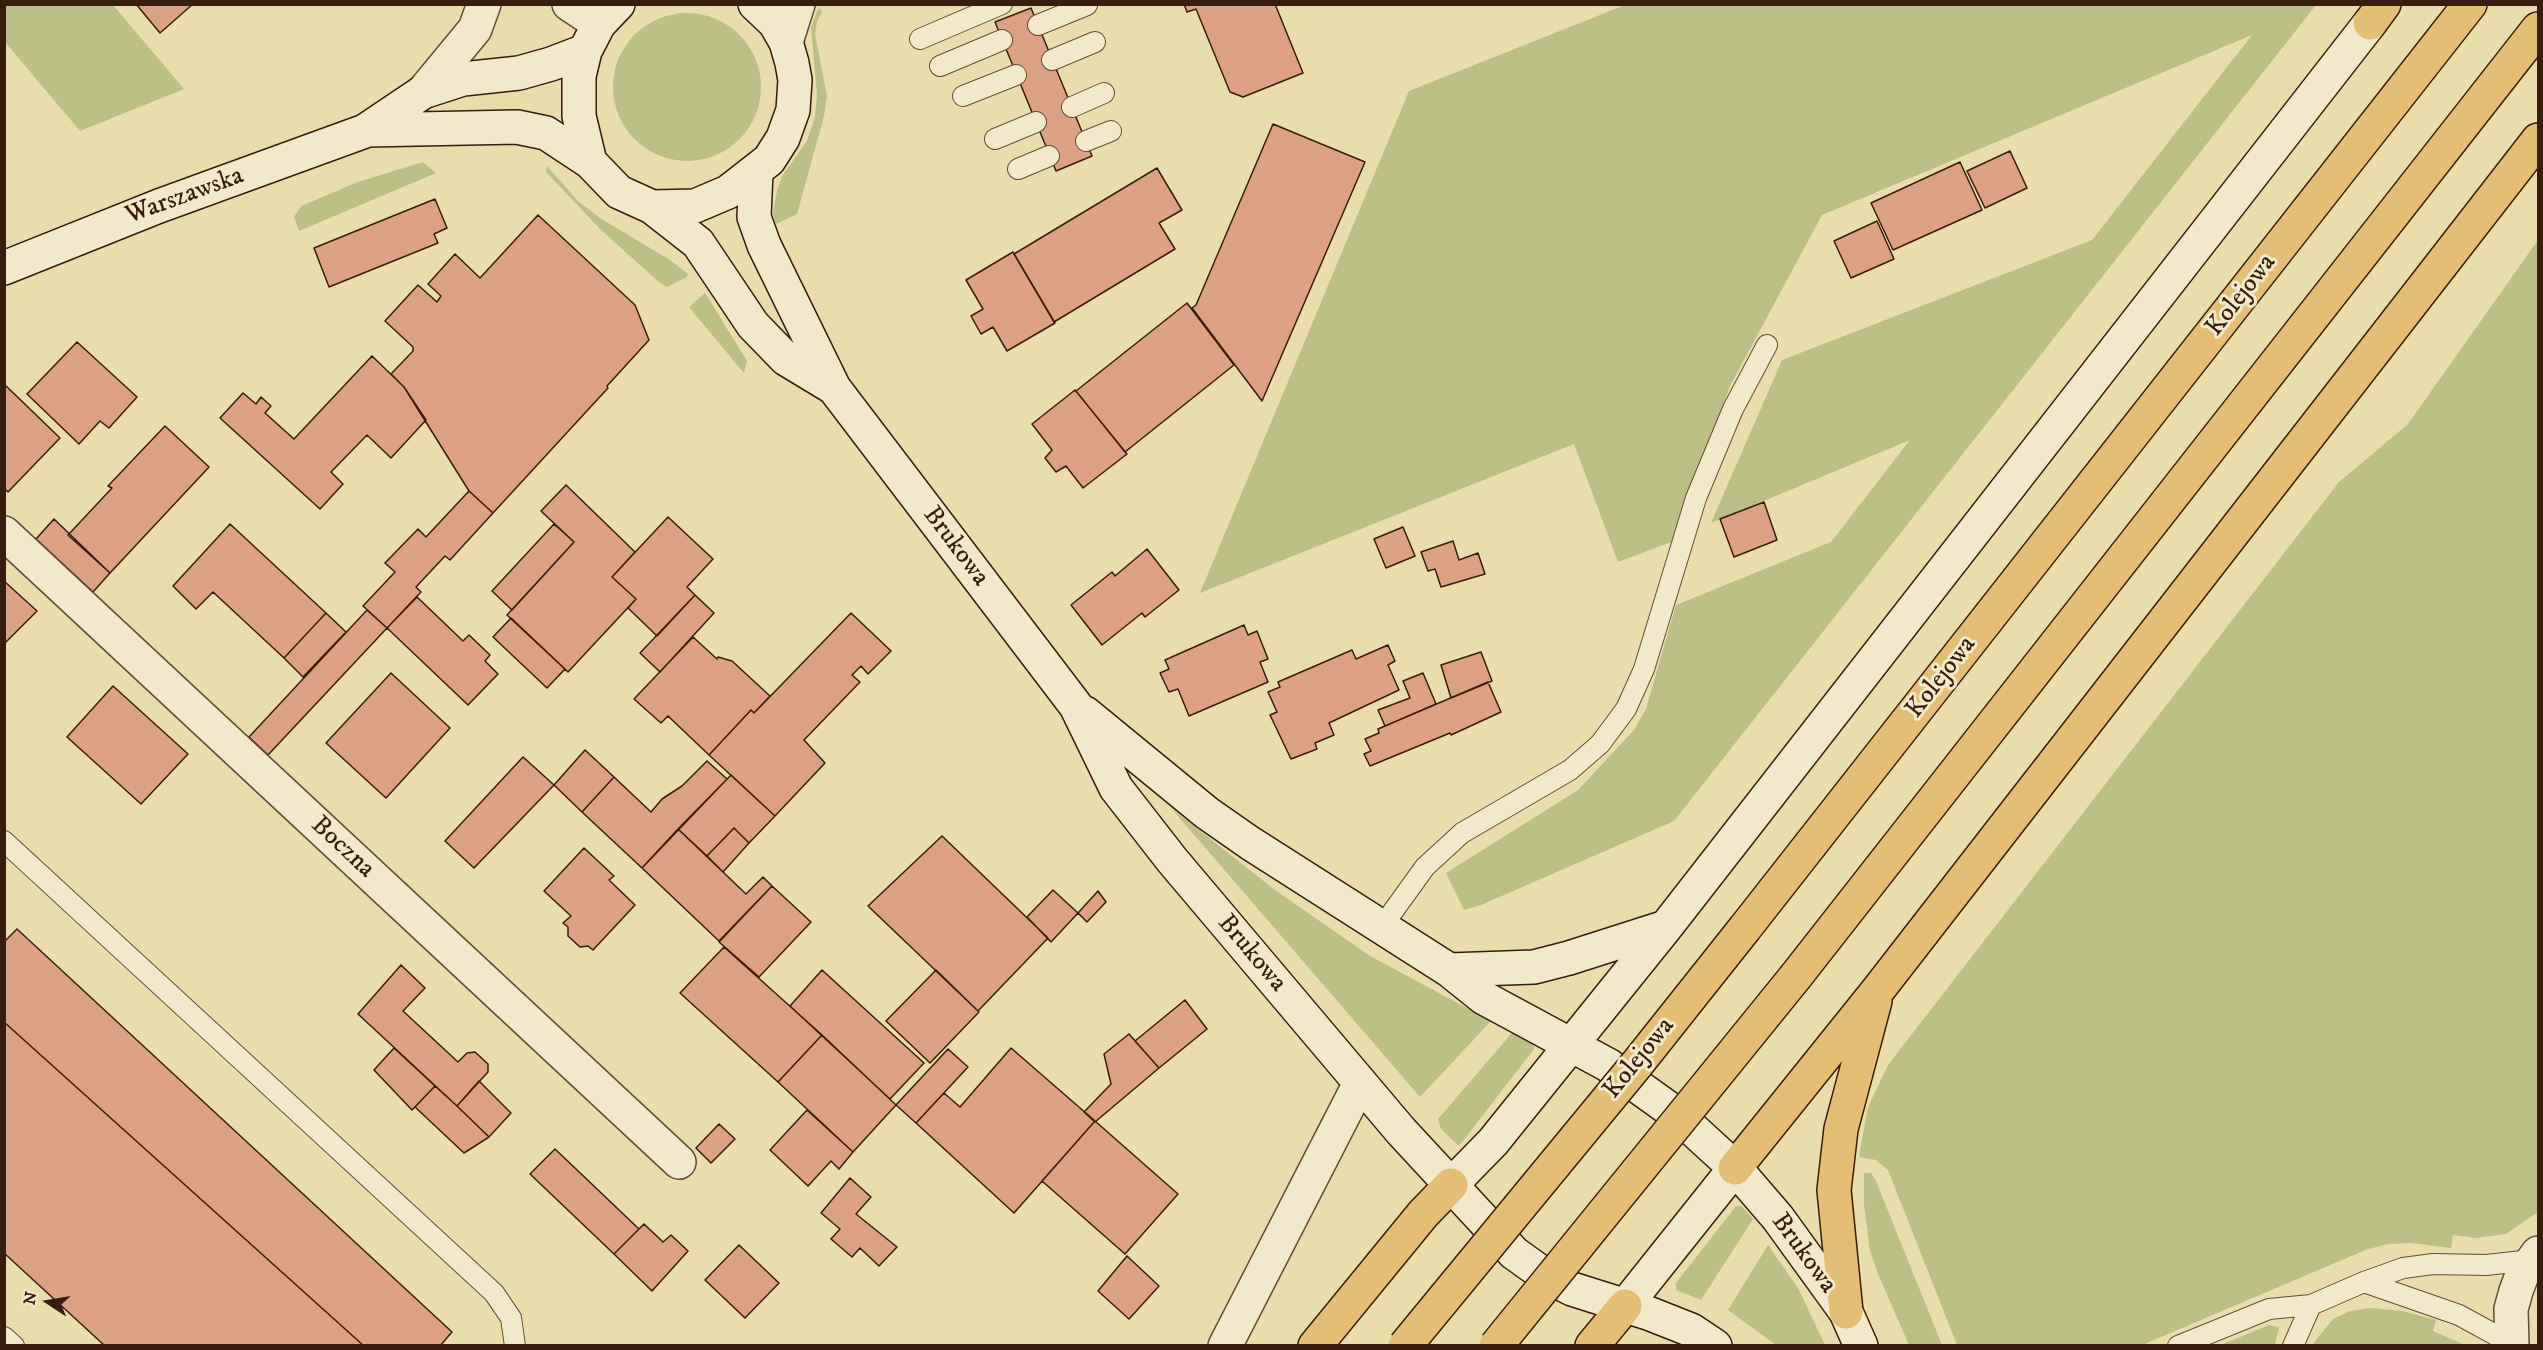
<!DOCTYPE html>
<style>
body{margin:0}
#map{position:relative;width:2543px;height:1350px;overflow:hidden;background:#eaddac;font-family:"IM FELL DW Pica",serif}
canvas{display:block}
.frame{position:absolute;inset:0;border:6px solid #381c0e;pointer-events:none}
.north{position:absolute;left:18px;top:1272px;width:60px;height:60px;-webkit-text-stroke:4px #f1e9c9;paint-order:stroke;rotate:282deg;font-size:16px;font-weight:700;line-height:24px;text-align:center;color:#381c0e}
.north::after{content:'';display:block;margin:auto;width:21px;height:27px;background:#381c0e;clip-path:polygon(50% 0,100% 100%,50% 72%,0 100%)}
</style>
<div id="map">
<canvas width="2543" height="1350"></canvas>
<div class="frame"></div>
<div class="north">N</div>
</div>
<script>
const ctx = document.querySelector('canvas').getContext('2d');
ctx.lineJoin = 'round';
function paint(path, color) { ctx.fillStyle = color; ctx.fill(path, 'evenodd'); }
const shape = rows => new Path2D(rows.map(r => 'M' + r).join(''));
function trace(path, color, width, dash) { ctx.strokeStyle = color; ctx.lineWidth = width; ctx.lineCap = dash ? 'butt' : 'round'; ctx.setLineDash(dash || []); ctx.stroke(path); }
function label(font, color, halo, rows, align = 'center') {
  ctx.font = font + ' "IM FELL DW Pica",serif'; ctx.lineWidth = 6; ctx.setLineDash([]); ctx.textBaseline = 'middle'; ctx.strokeStyle = halo; ctx.fillStyle = color; for (const [text, x, y, turn = 0] of rows) {
    ctx.save(); ctx.translate(x, y); ctx.rotate((+turn || 0) * Math.PI / 180); ctx.textAlign = isNaN(turn) ? turn : align; if (halo) ctx.strokeText(text, 0, 0); ctx.fillText(text, 0, 0); ctx.restore();
  }
}
paint(shape([
 [4,5,113,5,184,89,80,131,5,42],
 [1625,5,2316,5,1674,821,1481,905,1464,910,1446,873,1578,790,1634,730,1646,709,1676,605,1831,542,1910,440,1711,523,1782,360,2092,240,2252,35,1822,215,1730,386,1674,541,1618,562,1574,444,1200,593,1409,91],
 [820,8,822,12,817,22,815,34,827,96,824,116,797,214,776,224,773,214,777,191,782,176,807,141,815,117,817,94,811,28,817,11],
 '613 87a74 74 0 1 1 148 0a74 74 0 1 1-148 0Z',
 [423,162,436,173,299,231,294,217,301,206,358,182],
 [547,166,579,202,600,218,670,260,688,274,687,277,667,287,660,283,600,229,549,175,546,172],
 [2538,240,2538,1212,2506,1234,2475,1238,2453,1235,2451,1248,2411,1243,2389,1244,2368,1249,2142,1345,1957,1345,1888,1170,1876,1160,1859,1157,1868,1107,1888,1065,2339,482,2408,424],
 [705,293,747,361,744,373,689,307],
 [1171,808,1275,890,1370,956,1491,1021,1420,1097],
 [1517,1031,1533,1041,1534,1049,1459,1146,1441,1129,1438,1119,1512,1033],
 [1864,1173,1871,1173,1876,1181,1942,1345,1909,1345,1878,1274,1870,1251,1864,1204],
 [1736,1206,1742,1206,1753,1219,1701,1300,1676,1290,1676,1283],
 [1768,1245,1798,1288,1825,1345,1776,1345,1728,1310],
 [2370,1308,2402,1311,2436,1320,2433,1331,2465,1345,2312,1345,2333,1319,2350,1311],
 [2269,1325,2279,1327,2275,1345,2221,1345]
]), '#bcbf86');
const building = shape([
 [136,4,193,4,160,33,136,4],
 [1184,4,1275,4,1303,73,1243,97,1230,92,1196,9,1187,12,1184,4],
 [1031,8,1092,156,1056,171,995,22,1031,8],
 [1273,124,1365,162,1262,401,1192,308,1196,305,1273,124],
 [2010,151,2027,188,1985,208,1967,171,2010,151],
 [1960,162,1982,210,1893,250,1871,203,1960,162],
 [1157,168,1182,210,1159,223,1175,249,1054,322,1014,254,1157,168],
 [435,199,447,228,434,234,438,243,329,287,314,248,435,199],
 [538,215,635,305,649,340,607,386,608,388,493,513,469,491,404,387,391,374,413,351,413,347,385,321,418,285,437,302,441,296,428,284,455,254,480,278,538,215],
 [1877,221,1894,259,1851,278,1834,241,1877,221],
 [1013,252,1055,323,1007,351,993,327,981,334,971,316,983,309,966,280,1013,252],
 [1187,303,1234,365,1125,452,1076,391,1187,303],
 [77,342,137,397,109,428,100,421,79,444,27,394,77,342],
 [372,356,404,387,426,420,391,458,367,435,331,472,343,484,320,509,220,418,243,393,256,404,261,397,271,406,265,413,294,439,372,356],
 [4,384,60,438,8,492,4,488,4,384],
 [1075,390,1127,454,1083,488,1066,466,1056,472,1045,458,1052,450,1032,424,1075,390],
 [165,426,209,467,110,573,68,535,112,488,108,486,165,426],
 [566,485,635,552,612,577,636,599,568,672,507,615,574,542,541,511,566,485],
 [469,491,493,513,450,560,445,556,416,587,421,592,387,628,363,606,395,572,385,563,418,529,426,537,469,491],
 [1764,502,1777,540,1734,557,1720,519,1764,502],
 [668,517,713,559,687,587,695,595,657,636,628,608,636,599,612,577,668,517],
 [54,519,110,573,93,592,36,539,54,519],
 [230,524,326,613,284,658,213,592,196,609,173,586,230,524],
 [554,524,574,542,512,610,492,591,554,524],
 [1403,527,1415,556,1386,568,1374,539,1403,527],
 [1453,541,1459,560,1478,553,1485,574,1441,587,1435,569,1428,571,1421,552,1453,541],
 [1147,549,1179,590,1145,617,1142,613,1102,645,1071,605,1112,572,1115,576,1147,549],
 [4,581,37,611,4,644,4,581],
 [695,595,714,613,660,672,640,653,695,595],
 [417,597,463,641,469,635,490,655,485,661,498,674,468,705,387,628,417,597],
 [367,610,387,628,268,755,249,737,367,610],
 [326,613,346,632,303,677,284,658,326,613],
 [851,613,891,651,868,674,861,666,852,675,860,682,804,740,825,763,775,816,709,755,751,710,754,713,851,613],
 [511,618,565,669,547,688,493,637,511,618],
 [1244,625,1248,635,1257,631,1268,659,1260,662,1268,682,1189,716,1178,689,1169,692,1160,673,1169,669,1165,660,1244,625],
 [693,637,717,659,718,657,732,661,770,696,754,713,751,710,709,755,668,716,661,723,634,699,693,637],
 [1388,645,1395,661,1388,665,1399,690,1329,723,1334,735,1315,743,1317,749,1291,759,1270,715,1277,712,1268,692,1280,687,1278,682,1352,650,1356,659,1388,645],
 [1481,652,1492,681,1451,698,1441,665,1481,652],
 [391,673,450,728,386,798,326,743,391,673],
 [1423,673,1436,704,1385,726,1378,710,1410,698,1403,681,1423,673],
 [1488,682,1501,712,1451,735,1450,733,1370,766,1364,754,1371,751,1365,739,1379,733,1378,729,1488,682],
 [113,686,188,754,141,804,67,737,113,686],
 [585,750,614,777,582,812,554,785,585,750],
 [523,757,554,785,474,868,445,841,523,757],
 [707,761,727,779,642,868,582,812,614,777,651,812,662,799,682,786,707,761],
 [731,775,775,816,749,843,734,828,707,856,678,829,731,775],
 [734,828,749,843,723,872,707,856,734,828],
 [678,829,746,894,763,877,772,886,719,941,642,868,678,829],
 [942,836,1048,938,978,1011,868,906,942,836],
 [584,848,614,876,609,880,635,905,593,950,588,946,580,947,568,936,568,927,563,923,571,916,544,891,584,848],
 [772,886,811,922,759,977,719,942,772,886],
 [1053,890,1078,913,1051,942,1027,917,1053,890],
 [1098,891,1106,902,1087,922,1078,913,1098,891],
 [17,929,452,1332,440,1346,364,1346,4,1022,4,942,17,929],
 [724,947,822,1035,778,1082,680,993,724,947],
 [401,965,425,988,403,1011,458,1062,467,1053,475,1052,488,1064,488,1072,457,1106,358,1014,401,965],
 [822,970,924,1063,890,1099,790,1006,822,970],
 [936,970,979,1012,930,1063,886,1021,936,970],
 [1185,1000,1207,1029,1159,1068,1135,1041,1185,1000],
 [4,1022,364,1346,105,1346,4,1253,4,1022],
 [1129,1034,1159,1068,1095,1122,1084,1112,1111,1084,1104,1054,1129,1034],
 [822,1035,896,1105,853,1152,778,1082,822,1035],
 [394,1048,435,1086,412,1110,374,1070,394,1048],
 [1011,1048,1095,1121,1014,1213,916,1123,944,1093,960,1107,1011,1048],
 [948,1049,968,1067,916,1123,896,1105,948,1049],
 [479,1081,511,1113,489,1137,457,1106,479,1081],
 [435,1086,457,1106,489,1137,464,1153,415,1107,435,1086],
 [807,1110,853,1152,839,1169,831,1161,808,1186,770,1150,807,1110],
 [1095,1121,1178,1194,1125,1254,1042,1181,1095,1121],
 [719,1124,735,1139,711,1163,696,1148,719,1124],
 [555,1149,639,1229,614,1254,530,1174,555,1149],
 [850,1178,871,1197,856,1214,897,1247,879,1266,860,1248,852,1257,831,1239,840,1229,821,1213,850,1178],
 [644,1224,663,1242,671,1235,688,1251,652,1291,614,1254,644,1224],
 [739,1245,779,1283,745,1318,705,1280,739,1245],
 [1127,1256,1159,1286,1129,1319,1098,1291,1127,1256]
]);
paint(building, '#dca182');
trace(building, '#381c0e', 1.5);
const lane = shape([
 [1038,25,1087,5],
 [920,39,1002,4],
 [1052,60,1095,42],
 [940,66,1002,40],
 [963,96,1016,75],
 [1072,107,1104,93],
 [995,139,1036,122],
 [1086,141,1111,131],
 [1018,169,1049,156],
 [4,841,494,1293,511,1318,515,1346],
 [1381,928,1425,867,1462,833,1570,770,1600,744,1626,709,1644,669,1696,498,1733,409,1767,345],
 [2364,1282,2459,1315,2512,1344],
 [2311,1305,2364,1282,2403,1268,2433,1264,2486,1265,2532,1260],
 [4,1337,14,1346],
 [2178,1346,2269,1309,2311,1305,2293,1346]
]);
const street = shape([
 [569,4,599,24],
 [786,42,798,4],
 [423,92,475,29,484,4],
 [4,533,679,1162],
 [1225,1346,1360,1083],
 [2512,1346,2511,1309,2516,1291,2522,1275,2538,1253]
]);
const secondary = shape([
 [618,4,599,24,585,51,579,76,579,116,590,162,619,192,652,207,695,206,728,192,769,160,783,138,793,110,795,80,792,63,786,42,775,23,755,4],
 [367,130,517,127,546,133,590,162],
 [756,172,754,217,764,245,834,388,1076,706,1116,788,1172,860,1401,1131,1514,1253,1546,1276,1572,1289,1648,1313,1691,1330,1715,1346],
 [652,207,698,243,753,325,786,359,834,388],
 [4,268,159,206,365,131,423,92,463,79,519,73,551,64,585,51],
 [1085,713,1207,813,1250,843,1449,970,1484,998,1608,1065,1675,1113,1735,1168,1778,1218,1846,1312,1861,1346],
 [1449,970,1534,967,1569,958,1666,927],
 [1451,1185,1493,1142,1666,927,2370,23],
 [1625,1306,1735,1168]
]);
const highway = shape([
 [2370,23,2384,4],
 [1745,928,2470,4],
 [1796,976,2538,29],
 [1735,1168,1878,990,2538,140],
 [1846,1312,1834,1190,1841,1129,1875,1001],
 [1315,1346,1423,1214,1451,1185],
 [1592,1346,1625,1306]
]);
trace(lane, '#644c36', 22);
trace(street, '#644c36', 36);
trace(secondary, '#381c0e', 36);
trace(highway, '#381c0e', 36);
trace(lane, '#f1e9c9', 20);
trace(street, '#f1e9c9', 33);
trace(secondary, '#f1e9c9', 33);
trace(highway, '#e5be76', 33);
const highwayBridge = shape([
 [1405,1346,1637,1064,1745,928],
 [1496,1346,1796,976]
]);
trace(highwayBridge, '#381c0e', 36, []);
trace(highwayBridge, '#e5be76', 33);
label('26px', '#381c0e', '#f1e9c9', [
 ["Warszawska",185,197,-20],
 ["Kolejowa",2242,296,-52],
 ["Brukowa",955,547,53],
 ["Kolejowa",1942,678,-52],
 ["Boczna",342,848,43],
 ["Brukowa",1251,954,50],
 ["Kolejowa",1640,1059,-51],
 ["Brukowa",1803,1254,54]
]);
</script>
